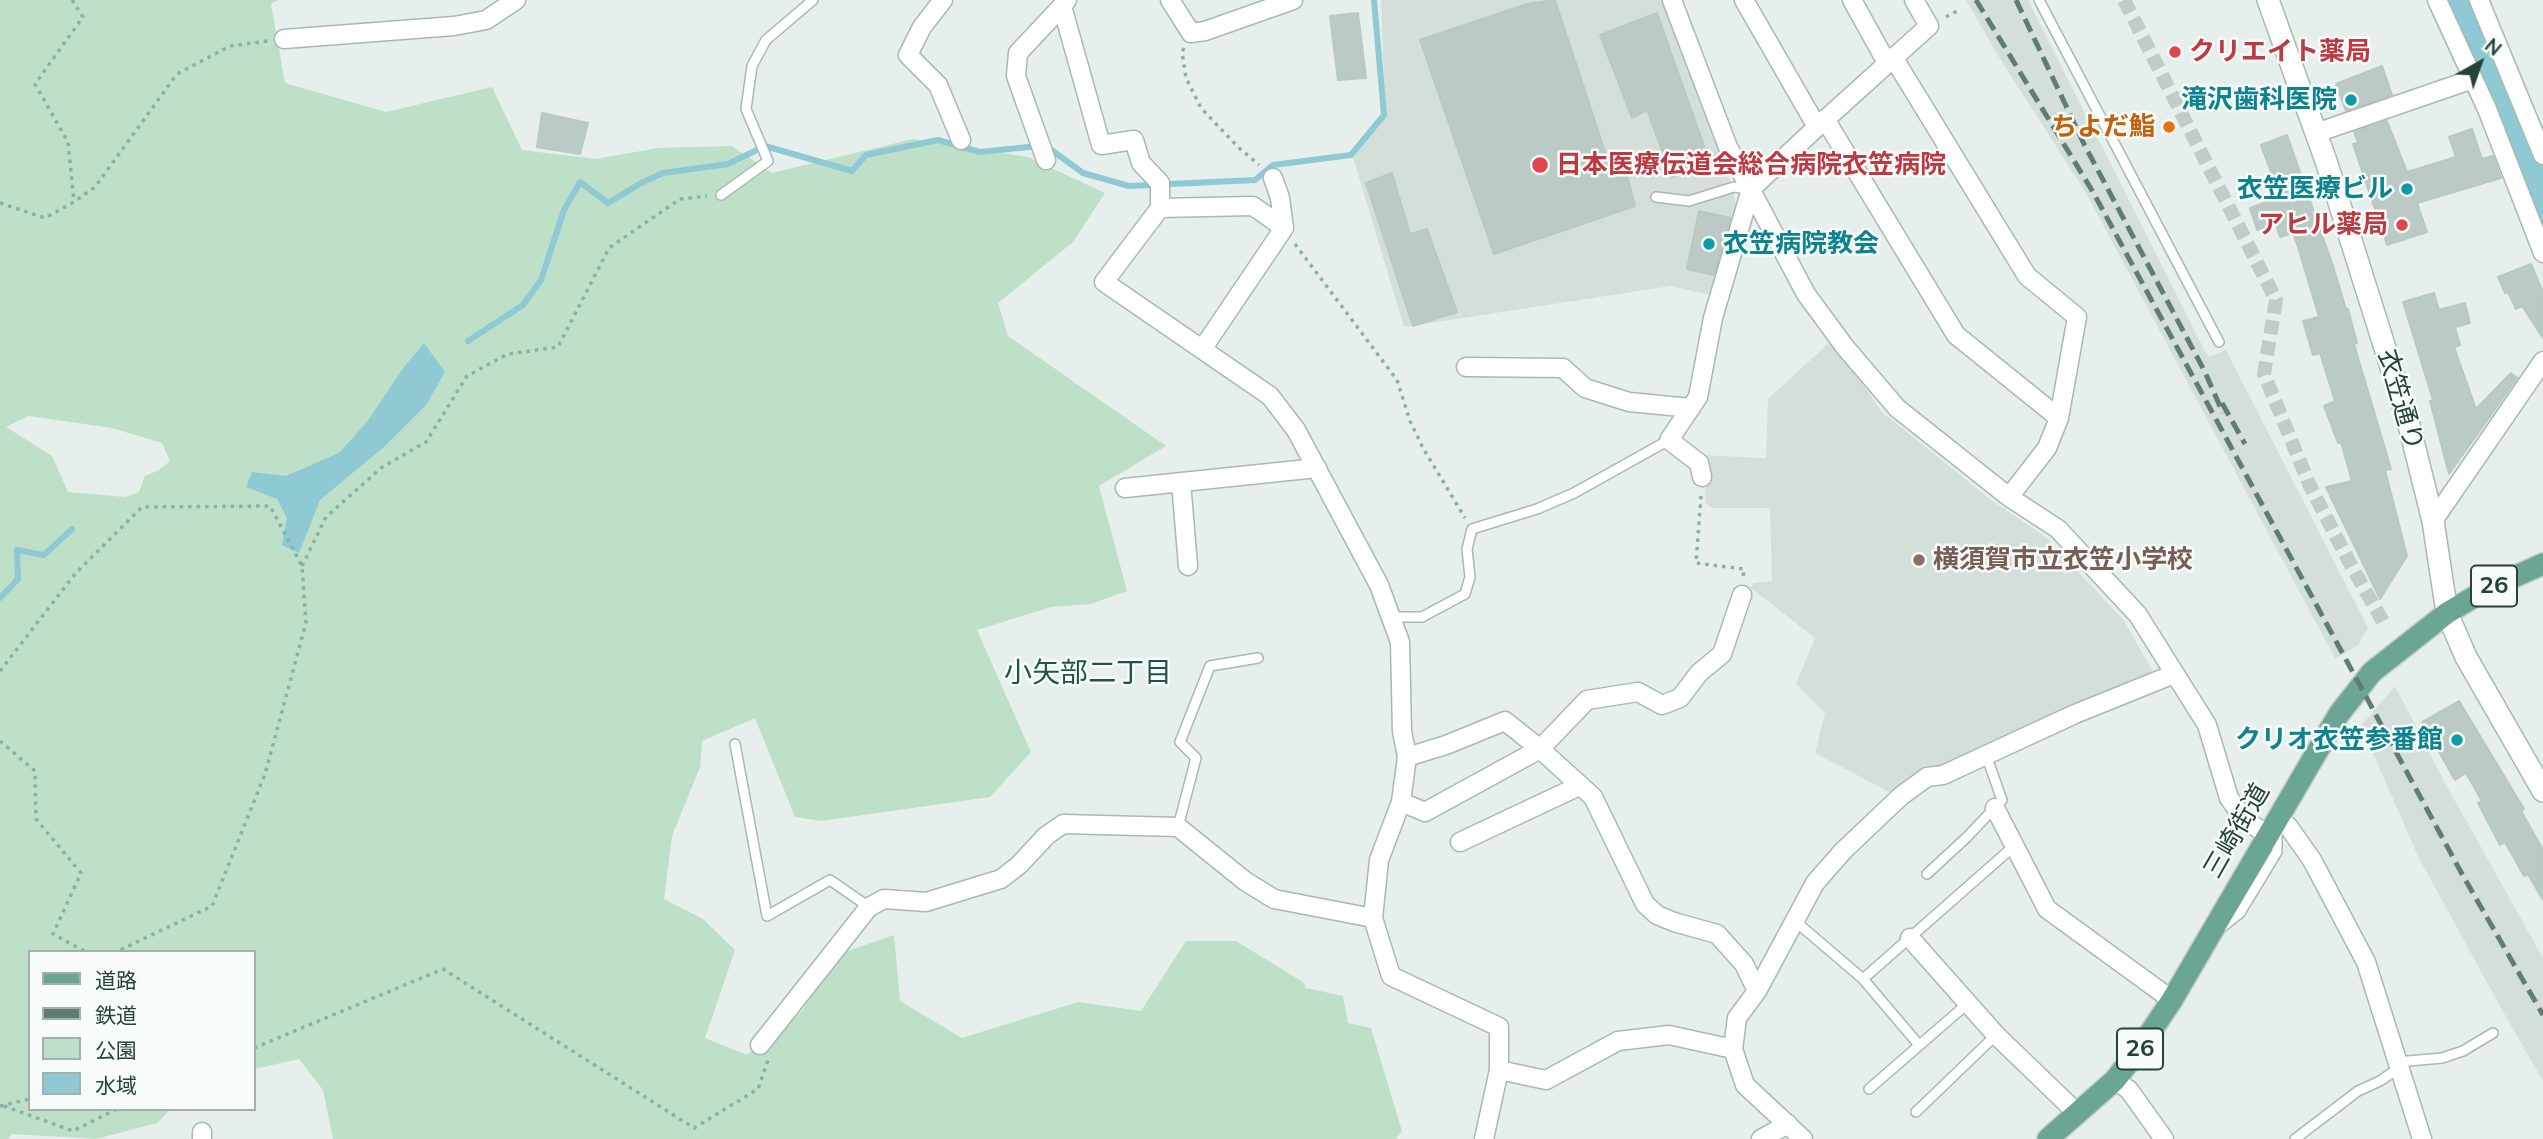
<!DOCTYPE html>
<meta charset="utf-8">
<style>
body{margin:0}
#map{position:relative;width:2543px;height:1139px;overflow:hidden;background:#e6efeb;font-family:Mulish,"Noto Sans JP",sans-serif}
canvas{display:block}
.legend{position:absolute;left:28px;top:950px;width:228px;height:161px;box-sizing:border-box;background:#f7fbf9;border:2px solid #a3b1ad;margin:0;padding:9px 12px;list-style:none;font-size:21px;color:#24423a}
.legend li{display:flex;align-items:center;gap:14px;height:35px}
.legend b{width:35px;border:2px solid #a3b1ad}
.north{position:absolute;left:2445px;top:28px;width:70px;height:70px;-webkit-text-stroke:5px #f7fbf9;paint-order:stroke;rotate:40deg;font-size:19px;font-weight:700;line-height:28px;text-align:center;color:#24423a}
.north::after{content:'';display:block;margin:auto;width:24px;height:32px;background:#24423a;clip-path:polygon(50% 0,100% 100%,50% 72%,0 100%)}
</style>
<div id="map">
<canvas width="2543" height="1139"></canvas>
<ul class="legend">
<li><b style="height:9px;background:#6aa596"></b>道路</li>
<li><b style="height:9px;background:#5f7d75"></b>鉄道</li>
<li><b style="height:19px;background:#bfe0c8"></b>公園</li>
<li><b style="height:19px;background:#8ec9d4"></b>水域</li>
</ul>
<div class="north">N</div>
</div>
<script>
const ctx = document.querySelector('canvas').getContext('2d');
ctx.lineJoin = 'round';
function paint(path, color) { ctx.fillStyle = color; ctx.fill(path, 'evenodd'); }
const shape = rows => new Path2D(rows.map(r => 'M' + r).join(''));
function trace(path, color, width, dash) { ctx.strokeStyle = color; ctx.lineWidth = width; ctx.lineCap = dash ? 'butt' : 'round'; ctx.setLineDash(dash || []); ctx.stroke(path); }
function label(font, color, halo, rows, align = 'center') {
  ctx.font = font + ' Mulish,"Noto Sans JP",sans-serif'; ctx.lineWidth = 5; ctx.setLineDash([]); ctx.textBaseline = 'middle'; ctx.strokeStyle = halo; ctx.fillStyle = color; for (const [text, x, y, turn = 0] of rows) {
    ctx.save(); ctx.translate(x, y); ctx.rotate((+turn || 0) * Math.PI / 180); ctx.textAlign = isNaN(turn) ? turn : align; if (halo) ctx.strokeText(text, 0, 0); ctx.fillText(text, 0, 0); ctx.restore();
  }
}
paint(shape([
 [1381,0,1664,0,1728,173,1739,215,1714,296,1671,286,1404,327,1353,157,1385,117],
 [1966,0,2028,0,2208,357,2226,350,2368,628,2358,645,2344,654,2335,658,2086,193,1997,54],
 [1832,340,1882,412,1991,500,2047,538,2124,621,2153,672,2150,680,2097,700,2081,701,2066,707,2066,714,1954,766,1946,763,1917,774,1891,793,1815,753,1825,713,1796,684,1815,638,1751,588,1753,583,1772,581,1770,508,1712,508,1705,502,1706,467,1700,455,1766,458,1768,399],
 [2395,686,2445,783,2543,958,2543,1081,2501,1008,2418,856,2361,726]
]), '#d4dfda');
paint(shape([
 [0,0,278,0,271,4,285,83,386,112,492,87,522,150,596,159,658,148,732,146,772,173,913,139,1028,157,1105,193,1073,242,998,303,1008,336,1166,446,1099,486,1127,591,1091,604,1051,607,977,630,1031,752,990,797,821,821,795,817,755,718,702,741,700,767,672,836,664,899,703,919,735,950,705,1038,747,1055,803,1010,830,957,894,935,900,1001,962,1038,1078,1002,1141,1011,1186,941,1236,941,1303,982,1306,988,1343,996,1348,1023,1371,1028,1402,1131,1396,1139,333,1139,323,1090,299,1059,254,1069,254,952,30,952,30,1109,171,1109,157,1123,96,1139,12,1134,8,1139,0,1139],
 [29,416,112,428,162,443,170,461,159,470,145,476,139,492,125,497,68,492,52,456,6,427]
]), '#bfe0c8');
paint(shape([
 [424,343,445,372,426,405,385,446,320,500,299,553,282,545,287,518,277,499,246,487,252,472,286,476,339,453,367,422,404,367]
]), '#8ec9d4');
trace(shape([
 [468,341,523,305,541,280,564,210,580,182,608,203,643,182,663,173,728,164,765,146,852,171,866,155,938,140,980,152,1038,146,1050,149,1083,173,1129,186,1255,180,1273,165,1351,155,1384,115,1374,0],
 [0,598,18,579,17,550,44,555,72,529]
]), '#8ec9d4', 6);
trace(shape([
 [2459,0,2543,217]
]), '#8ec9d4', 37);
const building = shape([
 [1555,0,1610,167,1624,164,1635,206,1494,254,1420,40,1527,4,1555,0],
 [1358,13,1366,78,1338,80,1330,16,1358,13],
 [1657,13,1709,160,1672,177,1647,110,1632,118,1600,35,1657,13],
 [2382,66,2392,95,2346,111,2336,84,2382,66],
 [542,113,588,123,580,154,537,147,542,113],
 [2387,121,2407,172,2456,157,2449,137,2472,129,2482,159,2493,156,2501,178,2417,203,2427,232,2387,245,2353,144,2358,143,2354,132,2387,121],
 [2287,135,2333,266,2346,309,2348,309,2357,343,2354,344,2391,469,2385,470,2407,556,2380,599,2326,487,2352,481,2341,442,2338,443,2324,406,2335,401,2320,353,2313,355,2303,321,2319,317,2298,247,2293,233,2280,237,2276,224,2257,230,2250,208,2280,197,2261,145,2287,135],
 [1392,173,1410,234,1427,229,1457,312,1413,326,1366,183,1392,173],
 [1699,211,1731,218,1714,275,1687,269,1699,211],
 [2531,264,2543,292,2543,338,2522,306,2516,309,2508,292,2505,293,2498,277,2531,264],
 [2434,293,2439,310,2465,303,2470,323,2455,327,2460,345,2454,347,2476,409,2511,373,2517,378,2449,474,2430,401,2433,400,2403,302,2434,293],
 [2459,701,2524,809,2521,811,2543,850,2543,900,2528,874,2524,876,2505,842,2500,845,2478,803,2482,801,2466,773,2455,780,2422,722,2459,701]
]);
paint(building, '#bbcac4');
trace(building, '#b8c9c2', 2);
trace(shape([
 [2124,0,2276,300,2264,374,2310,486,2353,569,2385,625]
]), '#bfccc8', 14, [14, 7]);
const service = shape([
 [2039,0,2219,342],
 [721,195,768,161,746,109,752,66,766,40,813,0],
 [1656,197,1689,201,1734,187,1750,189],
 [1391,617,1422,617,1465,594,1470,577,1467,549,1472,529,1537,509,1574,493,1669,440],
 [735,744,767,916,830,880,869,907],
 [1178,827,1196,758,1180,742,1210,666,1258,658],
 [1927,874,1967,837,2002,800,1986,755],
 [1795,921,1863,979,1919,1045],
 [2221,928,2240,913,2277,852,2277,832],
 [1863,979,2014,846],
 [2397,1062,2442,1058,2463,1051,2493,1033],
 [1869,1089,1967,1004],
 [1916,1112,1996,1035],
 [2295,1139,2358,1091,2380,1081,2399,1068]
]);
const minor = shape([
 [943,0,922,27,908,55,938,85,961,140],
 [1067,0,1062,6,1101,145,1134,140,1141,163,1160,183,1160,208,1104,282,1270,396,1296,430,1379,585,1400,642,1402,731,1407,757,1401,802,1379,860,1373,918,1391,976,1499,1027,1499,1070,1484,1139],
 [1170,0,1191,33,1205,31,1293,0],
 [1672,0,1728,147,1806,294,1845,347,1897,408,2009,497,2058,529,2138,615,2207,725,2229,798,2245,820,2268,835],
 [1744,0,1817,127],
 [1852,0,1887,63],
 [2437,0,2487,109,2543,253],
 [2479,0,2543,155],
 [284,39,454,26,486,20,516,0],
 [1893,57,2027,276,2077,317,2059,418,2047,448,2009,497],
 [1825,119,1956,335,2059,418],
 [2316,133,2473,79],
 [1046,160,1016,76,1018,53,1062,6],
 [1160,208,1253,206,1284,228],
 [1203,348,1284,228,1280,198,1273,178],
 [1466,367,1563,368,1585,388,1629,402,1691,408],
 [1702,477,1699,463,1669,440,1698,397,1713,318,1751,189,1817,127,1929,26,1914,0],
 [1181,482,1188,566],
 [1125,488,1317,468],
 [2433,521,2543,361],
 [1407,757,1446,745,1505,721,1540,749,1593,797,1645,904,1657,915,1674,922,1717,934,1744,964,1757,991],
 [1401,802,1425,812,1540,749,1587,700,1638,692,1662,705,1680,698,1699,673,1722,654,1742,595],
 [1995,808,2047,909,2172,1000],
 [2277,820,2288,826,2312,860,2366,962,2422,1139],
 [1460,842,1579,786],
 [1910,938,1996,1035,2078,1114],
 [760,1045,869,907,884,899,926,902,1001,879,1019,865,1046,836,1063,824,1178,827,1245,881,1274,899,1373,918],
 [1733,1049,1745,1085,1803,1139],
 [1499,1070,1546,1080,1618,1041,1669,1035,1733,1049,1737,1018,1757,991,1815,883,1843,851,1901,796,1927,777,1943,775,2075,714,2174,674],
 [2115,1080,2129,1090,2164,1139],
 [202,1132,202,1139],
 [1761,1139,1788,1124]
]);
const tertiary = shape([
 [2268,0,2326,161,2408,421,2433,521,2447,613,2466,657,2543,791]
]);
const primary = shape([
 [2048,1139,2115,1080,2140,1048,2172,1000,2339,714,2372,672,2447,613,2489,588,2543,564]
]);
trace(service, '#a8b8b2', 12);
trace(minor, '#a8b8b2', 21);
trace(tertiary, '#a8b8b2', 24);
trace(primary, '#c2cac8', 24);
trace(shape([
 [72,0,83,17,35,84,68,142,74,202],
 [1946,17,1957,11],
 [1184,48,1182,52,1186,78,1201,108,1238,147,1259,165],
 [0,203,45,218,74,202,95,187,177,74,230,46,268,41],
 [1295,244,1397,380,1410,421,1423,448,1465,518],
 [1701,496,1696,563,1744,569,1743,579],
 [302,566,326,517,381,468,426,442,467,376,508,354,558,347,609,248,680,199,707,196],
 [0,671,75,574,142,507,270,506,302,566,306,623,265,774,212,906,116,952],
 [0,741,35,771,36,819,81,873,53,934,86,952],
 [254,1048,443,969,694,1128,758,1089,768,1060],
 [0,1106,30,1099],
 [4,1106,73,1131,117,1109]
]), '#86b3a5', 3.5, [3.5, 5]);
trace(service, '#fff', 9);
trace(minor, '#fff', 18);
trace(tertiary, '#fff', 21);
trace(primary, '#6aa596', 21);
trace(shape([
 [1976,0,2093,192,2462,874,2543,1015],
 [2016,0,2085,146,2205,372,2223,413],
 [2222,403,2245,444]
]), '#5f7d75', 5, [14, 7]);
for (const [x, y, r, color] of [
 [2175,52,7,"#e0444e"],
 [2351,100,7,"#0f9aa8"],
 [2169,127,7,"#e8710a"],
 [1540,165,9,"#e0444e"],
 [2407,189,7,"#0f9aa8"],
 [2402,225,7,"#e0444e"],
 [1709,244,7,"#0f9aa8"],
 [1919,560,7,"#8d6e63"],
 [2457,740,7,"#0f9aa8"]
]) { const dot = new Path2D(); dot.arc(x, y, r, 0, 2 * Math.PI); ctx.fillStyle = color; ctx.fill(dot); trace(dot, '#f7fbf9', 2.5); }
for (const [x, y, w] of [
 [2494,586,46],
 [2140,1049,46]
]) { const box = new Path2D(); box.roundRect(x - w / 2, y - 20.5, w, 41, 5); ctx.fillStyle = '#f7fbf9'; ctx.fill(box); trace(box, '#24423a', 2); }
label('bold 24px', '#24423a', null, [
 ["26",2494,586],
 ["26",2140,1049]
]);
label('bold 26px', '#be3a42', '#f7fbf9', [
 ["クリエイト薬局",2189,52],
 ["日本医療伝道会総合病院衣笠病院",1556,165],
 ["アヒル薬局",2388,225,"right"]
], 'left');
label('bold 26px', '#0d838f', '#f7fbf9', [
 ["滝沢歯科医院",2337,100],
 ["衣笠医療ビル",2393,189],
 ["衣笠病院教会",1723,244,"left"],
 ["クリオ衣笠参番館",2443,740]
], 'right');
label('bold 26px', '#c56008', '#f7fbf9', [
 ["ちよだ鮨",2155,127]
], 'right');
label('26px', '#24423a', '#f7fbf9', [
 ["衣笠通り",2400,400,74],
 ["三崎街道",2237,831,-60]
]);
label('bold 26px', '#785e54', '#f7fbf9', [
 ["横須賀市立衣笠小学校",1933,560]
], 'left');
label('28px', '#1f5548', '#f7fbf9', [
 ["小矢部二丁目",1088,674]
]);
</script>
